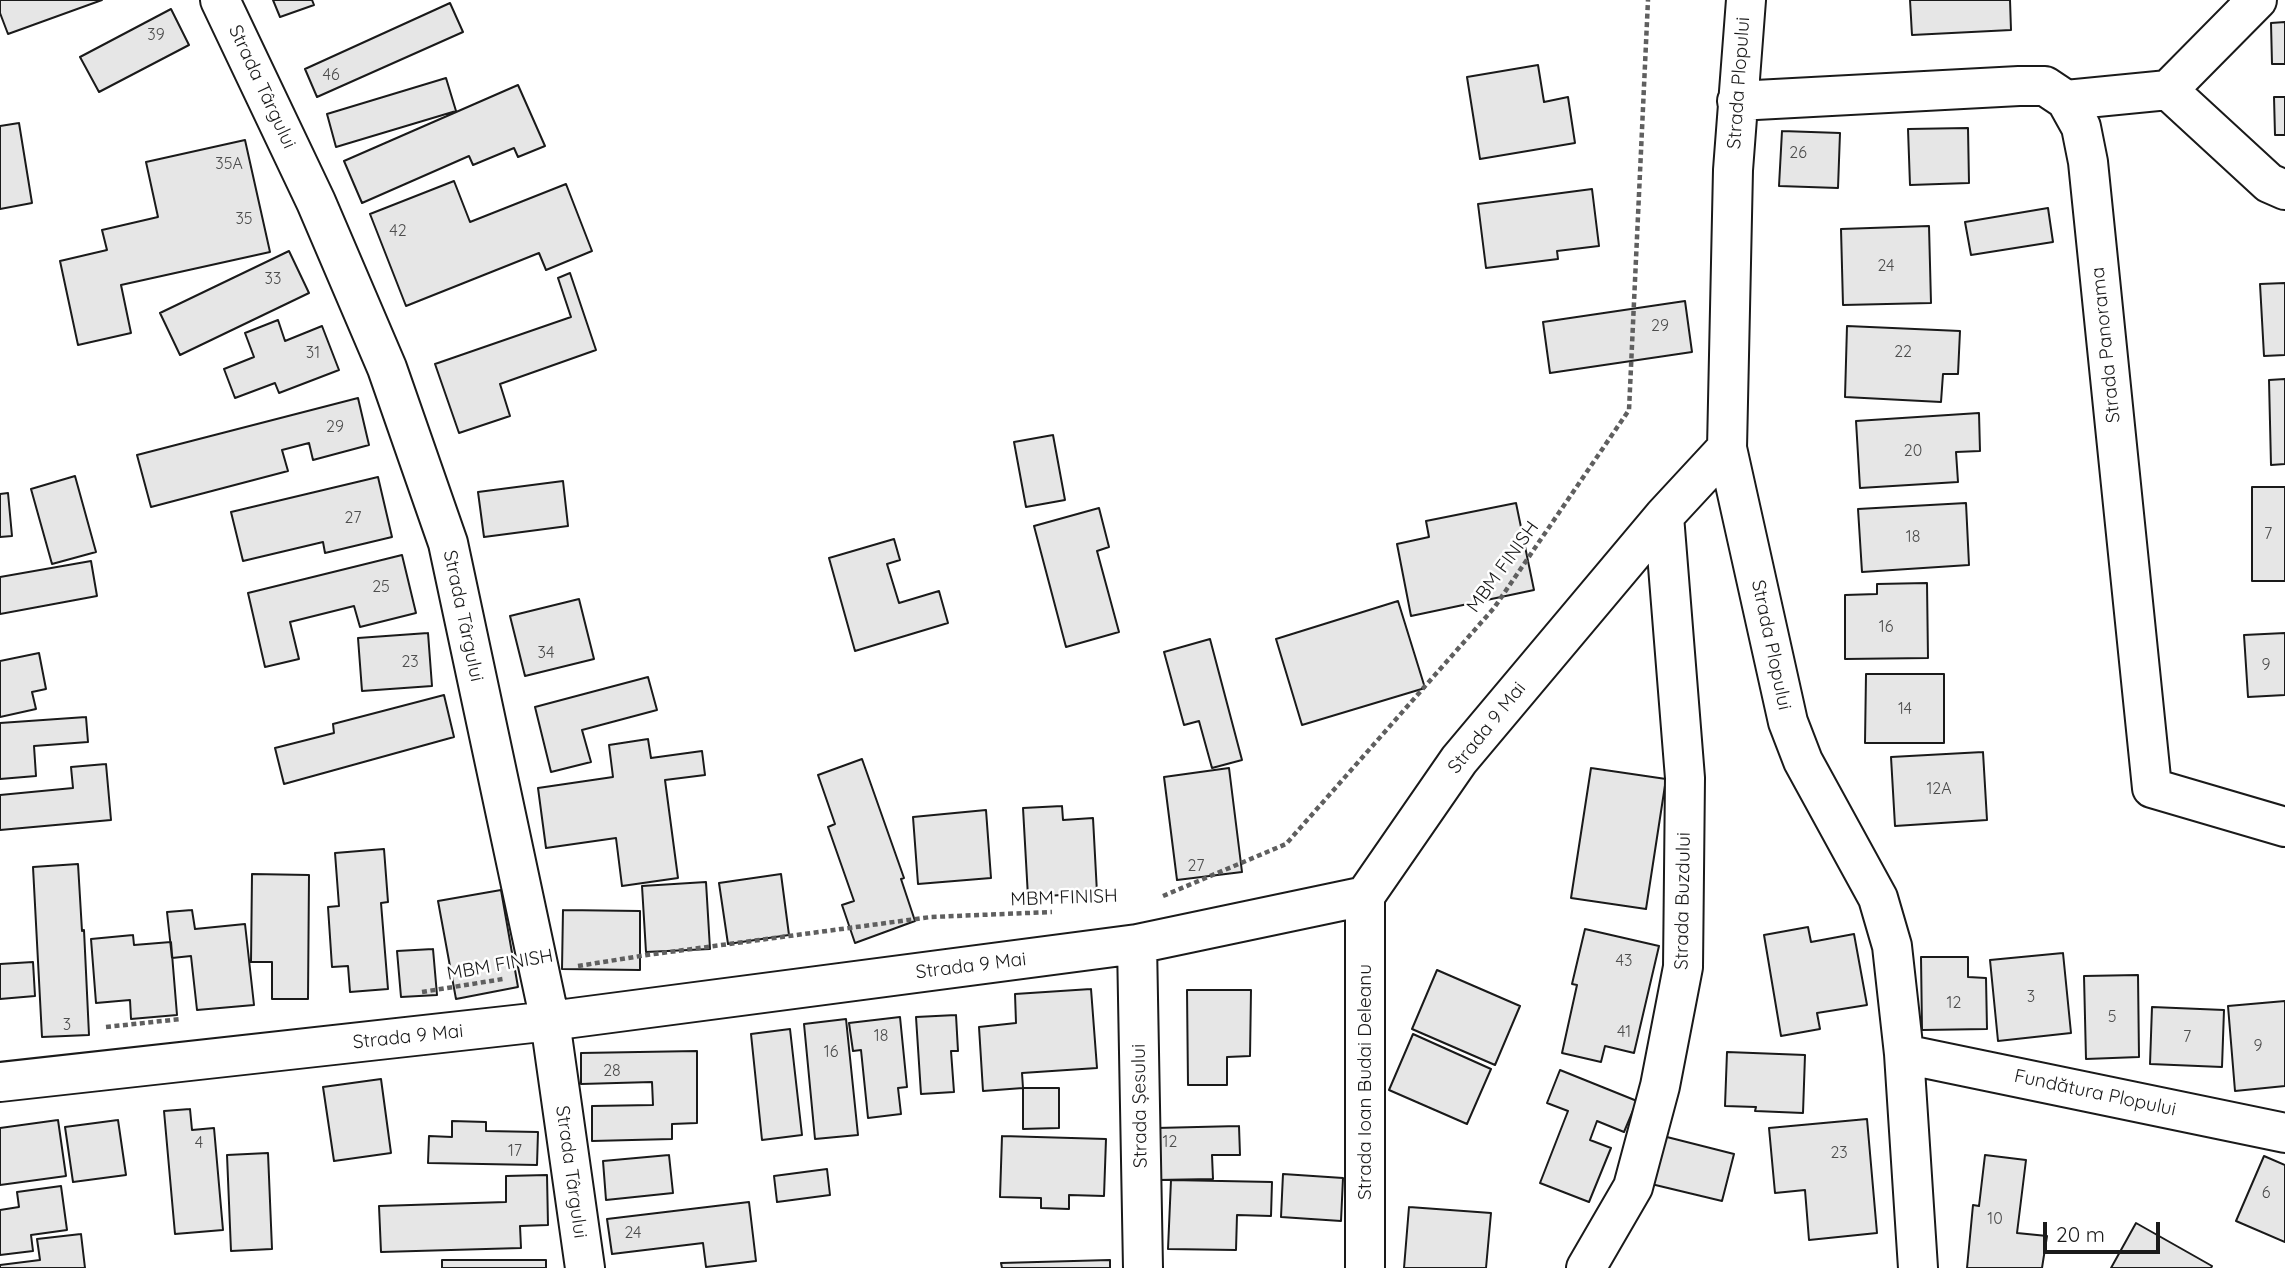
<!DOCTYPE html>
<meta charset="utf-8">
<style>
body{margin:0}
#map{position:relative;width:2285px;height:1268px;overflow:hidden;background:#fff;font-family:Quicksand,sans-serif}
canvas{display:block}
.scale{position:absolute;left:2043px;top:1222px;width:117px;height:32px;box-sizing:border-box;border:4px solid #1a1a1a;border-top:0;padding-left:9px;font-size:21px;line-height:24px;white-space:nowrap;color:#1a1a1a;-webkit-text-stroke:5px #fff;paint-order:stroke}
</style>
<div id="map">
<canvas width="2285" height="1268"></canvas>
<div class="scale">20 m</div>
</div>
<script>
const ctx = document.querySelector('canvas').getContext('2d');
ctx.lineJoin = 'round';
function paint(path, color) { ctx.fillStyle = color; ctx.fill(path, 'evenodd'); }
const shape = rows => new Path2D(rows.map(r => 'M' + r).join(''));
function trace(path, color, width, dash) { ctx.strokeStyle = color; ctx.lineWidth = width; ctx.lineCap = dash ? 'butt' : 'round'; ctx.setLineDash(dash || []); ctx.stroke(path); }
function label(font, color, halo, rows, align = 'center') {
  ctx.font = font + ' Quicksand,sans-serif'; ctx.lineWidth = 5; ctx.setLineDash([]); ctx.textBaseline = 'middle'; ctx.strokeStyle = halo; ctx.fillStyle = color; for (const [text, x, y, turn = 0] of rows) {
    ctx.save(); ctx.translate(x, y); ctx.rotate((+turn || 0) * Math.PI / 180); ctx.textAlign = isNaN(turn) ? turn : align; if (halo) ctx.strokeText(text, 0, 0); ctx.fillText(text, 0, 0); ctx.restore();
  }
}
const building = shape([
 [0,0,102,0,8,34,0,13,0,0],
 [273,0,312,0,314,5,280,17,273,0],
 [1910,0,2010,0,2011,30,1912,35,1910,0],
 [450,3,463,32,317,97,305,69,450,3],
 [171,9,189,45,99,92,80,57,171,9],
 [2285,22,2285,64,2272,64,2271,23,2285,22],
 [1538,65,1544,102,1568,97,1575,143,1480,159,1467,77,1538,65],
 [446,78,456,111,336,147,327,114,446,78],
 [518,85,545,146,518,157,514,148,473,165,469,156,362,203,344,161,518,85],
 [2274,97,2285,97,2285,135,2275,135,2274,97],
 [19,123,32,203,0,209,0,126,19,123],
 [1968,128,1969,183,1910,185,1908,129,1968,128],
 [1782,131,1840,133,1838,188,1779,186,1782,131],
 [245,140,270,252,121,285,131,333,78,345,60,261,107,250,102,230,158,217,146,162,245,140],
 [454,181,470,222,566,184,592,251,546,270,539,253,406,306,370,214,454,181],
 [1592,189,1599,246,1557,251,1558,259,1486,268,1478,204,1592,189],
 [2048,208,2053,242,1971,255,1965,222,2048,208],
 [1929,226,1931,303,1843,305,1841,229,1929,226],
 [289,251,309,293,180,355,160,313,289,251],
 [570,273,596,350,500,384,510,416,459,433,435,364,571,317,558,278,570,273],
 [2285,283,2285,355,2264,356,2260,284,2285,283],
 [1685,301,1692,352,1550,373,1543,322,1685,301],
 [278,320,285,341,322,326,339,370,279,393,275,383,235,398,224,369,254,357,245,333,278,320],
 [1847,326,1960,331,1958,374,1943,374,1941,402,1845,397,1847,326],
 [2285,379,2285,464,2271,465,2269,380,2285,379],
 [358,398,369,445,313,460,309,443,282,450,288,471,151,507,137,455,358,398],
 [1979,413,1980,451,1956,452,1958,482,1860,488,1856,421,1979,413],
 [1053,435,1065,500,1026,507,1014,442,1053,435],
 [75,476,96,552,52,564,31,489,75,476],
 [378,477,392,537,325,553,323,542,243,561,231,512,378,477],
 [563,481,568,526,484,537,478,492,563,481],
 [2252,487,2285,487,2285,581,2252,581,2252,487],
 [8,493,12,536,0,537,0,494,8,493],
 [1516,503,1534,590,1411,616,1397,544,1429,537,1426,521,1516,503],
 [1966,503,1969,565,1862,572,1858,509,1966,503],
 [1099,508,1109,547,1097,551,1119,632,1066,647,1034,526,1099,508],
 [894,539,900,560,887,564,899,603,939,591,948,623,855,651,829,558,894,539],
 [402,555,416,613,360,627,354,606,290,622,299,659,265,667,248,593,402,555],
 [91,561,97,596,0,614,0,577,91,561],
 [1927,583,1928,658,1845,659,1845,595,1877,594,1877,584,1927,583],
 [579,599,594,659,525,676,510,616,579,599],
 [1398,601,1425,688,1302,725,1276,639,1398,601],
 [428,633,432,686,362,691,358,638,428,633],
 [2285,633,2285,695,2248,697,2244,635,2285,633],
 [1210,639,1242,760,1212,768,1199,721,1184,725,1164,652,1210,639],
 [39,653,46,689,32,692,36,709,0,717,0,661,39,653],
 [1866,674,1944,674,1944,743,1865,743,1866,674],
 [648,677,657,710,582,730,591,762,551,772,535,707,648,677],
 [444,695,454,737,284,784,275,748,334,733,333,724,444,695],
 [86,717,88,742,34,746,36,776,0,779,0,723,86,717],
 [648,739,651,758,702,751,705,775,665,780,678,878,622,886,616,838,546,848,538,788,613,777,609,745,648,739],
 [1983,752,1987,820,1895,826,1891,757,1983,752],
 [862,759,904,878,901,879,915,921,855,943,842,905,854,901,828,827,835,824,818,775,862,759],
 [106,764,111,820,0,830,0,795,73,788,71,767,106,764],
 [1229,768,1242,872,1177,880,1164,777,1229,768],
 [1591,768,1666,779,1646,909,1571,898,1591,768],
 [1062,806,1063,820,1093,818,1097,893,1028,897,1023,808,1062,806],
 [986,810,991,878,918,884,913,817,986,810],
 [384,849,388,902,381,903,388,989,350,992,348,966,332,967,328,907,339,906,335,853,384,849],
 [78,864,82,931,84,930,89,1035,42,1037,33,867,78,864],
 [252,874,309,875,308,999,272,999,272,962,251,962,252,874],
 [781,874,789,935,728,944,719,883,781,874],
 [706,882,710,949,646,952,642,886,706,882],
 [501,890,518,987,456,999,438,901,501,890],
 [192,910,195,929,245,924,254,1005,197,1010,191,956,172,958,167,912,192,910],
 [563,910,640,911,640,970,562,969,563,910],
 [1808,927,1811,942,1854,934,1867,1005,1817,1013,1820,1029,1781,1036,1764,935,1808,927],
 [1585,929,1659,946,1634,1053,1605,1046,1601,1062,1562,1053,1577,985,1572,984,1585,929],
 [133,935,134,945,171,942,177,1015,131,1019,130,1000,96,1003,91,939,133,935],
 [433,949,437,995,401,997,397,951,433,949],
 [2063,953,2071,1033,1998,1041,1990,960,2063,953],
 [1921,957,1968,957,1968,977,1986,978,1987,1029,1922,1030,1921,957],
 [33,962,35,996,0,999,0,964,33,962],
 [1437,970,1520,1006,1495,1065,1412,1029,1437,970],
 [2138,975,2139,1057,2086,1059,2084,976,2138,975],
 [1091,989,1097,1068,1022,1073,1023,1088,983,1091,979,1027,1016,1023,1015,994,1091,989],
 [1187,990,1251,990,1250,1056,1227,1057,1227,1085,1188,1085,1187,990],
 [2285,1001,2285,1086,2235,1091,2228,1006,2285,1001],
 [2152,1007,2224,1010,2222,1067,2150,1064,2152,1007],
 [956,1015,958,1051,951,1051,954,1092,921,1094,916,1017,956,1015],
 [900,1017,907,1087,898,1088,901,1114,868,1118,861,1050,853,1051,849,1023,900,1017],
 [846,1019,858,1135,815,1139,804,1024,846,1019],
 [790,1029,802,1135,762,1140,751,1034,790,1029],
 [1413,1034,1491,1069,1467,1124,1389,1090,1413,1034],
 [697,1051,697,1123,672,1124,672,1139,592,1141,592,1106,653,1105,652,1082,581,1084,581,1053,697,1051],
 [1727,1052,1805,1055,1803,1113,1755,1111,1756,1107,1725,1106,1727,1052],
 [1560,1070,1637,1101,1624,1132,1597,1121,1590,1140,1611,1148,1589,1202,1540,1183,1568,1111,1547,1103,1560,1070],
 [381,1079,391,1153,334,1161,323,1087,381,1079],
 [1023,1088,1059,1088,1059,1128,1023,1129,1023,1088],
 [190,1109,192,1130,214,1128,223,1230,175,1234,164,1111,190,1109],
 [1867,1119,1877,1233,1809,1240,1805,1190,1775,1193,1769,1128,1867,1119],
 [58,1120,66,1176,0,1185,0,1128,58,1120],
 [118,1120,126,1175,73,1182,65,1127,118,1120],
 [452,1121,486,1122,486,1131,538,1132,537,1165,428,1163,429,1136,452,1137,452,1121],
 [1239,1126,1240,1155,1212,1155,1213,1179,1157,1180,1156,1128,1239,1126],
 [1659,1135,1734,1154,1722,1201,1647,1183,1659,1135],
 [1002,1136,1106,1139,1104,1196,1069,1195,1069,1209,1041,1208,1041,1198,1000,1197,1002,1136],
 [268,1153,272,1249,231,1251,227,1155,268,1153],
 [669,1155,673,1193,606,1200,603,1161,669,1155],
 [1985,1155,2026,1160,2017,1233,2047,1236,2042,1268,1967,1268,1973,1205,1979,1206,1985,1155],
 [2264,1156,2285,1165,2285,1242,2236,1221,2264,1156],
 [827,1169,830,1195,777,1202,774,1176,827,1169],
 [1283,1174,1343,1178,1341,1221,1281,1217,1283,1174],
 [547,1175,548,1225,520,1226,521,1248,381,1252,379,1206,506,1202,506,1176,547,1175],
 [1171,1180,1272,1182,1271,1216,1237,1215,1236,1250,1168,1249,1171,1180],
 [61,1186,67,1230,31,1235,33,1251,0,1255,0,1210,19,1207,17,1192,61,1186],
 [749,1202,756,1261,706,1267,703,1243,612,1254,607,1219,749,1202],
 [1409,1207,1491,1213,1486,1268,1404,1268,1409,1207],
 [2136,1223,2212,1266,2211,1268,2111,1268,2136,1223],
 [81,1234,85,1268,0,1268,0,1265,40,1260,37,1239,81,1234],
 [442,1260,546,1260,546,1268,442,1268,442,1260],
 [1110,1260,1110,1268,1002,1268,1001,1263,1110,1260]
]);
paint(building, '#e6e6e6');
trace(building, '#1a1a1a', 2);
const minor = shape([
 [220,0,316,202,387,368,448,543,550,1021,585,1268],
 [1746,0,1733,170,1727,448,1788,722,1803,761,1878,898,1892,946,1904,1054,1918,1268],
 [2168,90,2269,183,2285,190],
 [2066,100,2168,90,2257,0],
 [1737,101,2019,86,2045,86,2066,100,2081,127,2088,162,2152,788,2285,827],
 [1137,944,1143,1268],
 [1904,1054,2285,1133],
 [0,1082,550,1021,1137,944,1365,896,1459,760,1664,516,1727,448],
 [1365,1268,1365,896],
 [1586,1268,1633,1187,1660,1086,1683,967,1685,778,1664,516]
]);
trace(minor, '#1a1a1a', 42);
trace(shape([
 [1163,896,1286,844,1494,608,1629,410,1648,0],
 [578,966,647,955,931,917,1052,912],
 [422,992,503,979],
 [106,1027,181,1019]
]), '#5f5f5f', 4.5, [5, 3.5]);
trace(minor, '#fff', 38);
label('16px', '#4d4d4d', null, [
 ["39",156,35],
 ["46",331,75],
 ["26",1798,153],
 ["35A",229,164],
 ["35",244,219],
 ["42",398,231],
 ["24",1886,266],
 ["33",273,279],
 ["29",1660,326],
 ["22",1903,352],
 ["31",313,353],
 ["29",335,427],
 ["20",1913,451],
 ["27",353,518],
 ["7",2268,534],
 ["18",1913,537],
 ["25",381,587],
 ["16",1886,627],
 ["34",546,653],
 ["23",410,662],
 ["9",2266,665],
 ["14",1905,709],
 ["12A",1939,789],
 ["27",1196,866],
 ["43",1624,961],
 ["3",2031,997],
 ["12",1954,1003],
 ["5",2112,1017],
 ["3",67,1025],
 ["41",1624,1032],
 ["18",881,1036],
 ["7",2187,1037],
 ["9",2258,1046],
 ["16",831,1052],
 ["28",612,1071],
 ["12",1170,1142],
 ["4",199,1143],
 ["17",515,1151],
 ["23",1839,1153],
 ["6",2266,1193],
 ["10",1995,1219],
 ["24",633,1233]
]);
label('19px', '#1a1a1a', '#fff', [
 ["Strada Plopului",1739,83,-86],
 ["Strada Târgului",262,87,65],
 ["Strada Panorama",2106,345,-96],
 ["MBM FINISH",1503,567,-54],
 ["Strada Târgului",463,616,78],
 ["Strada Plopului",1771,645,78],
 ["Strada 9 Mai",1487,728,-51],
 ["MBM FINISH",1064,898,-2],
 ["Strada Buzdului",1683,901,-89],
 ["MBM FINISH",500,965,-10],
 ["Strada 9 Mai",971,966,-7],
 ["Strada 9 Mai",408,1037,-6],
 ["Strada Ioan Budai Deleanu",1365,1082,-90],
 ["Fundătura Plopului",2095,1093,12],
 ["Strada Șesului",1140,1106,-91],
 ["Strada Târgului",571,1172,82]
]);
</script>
